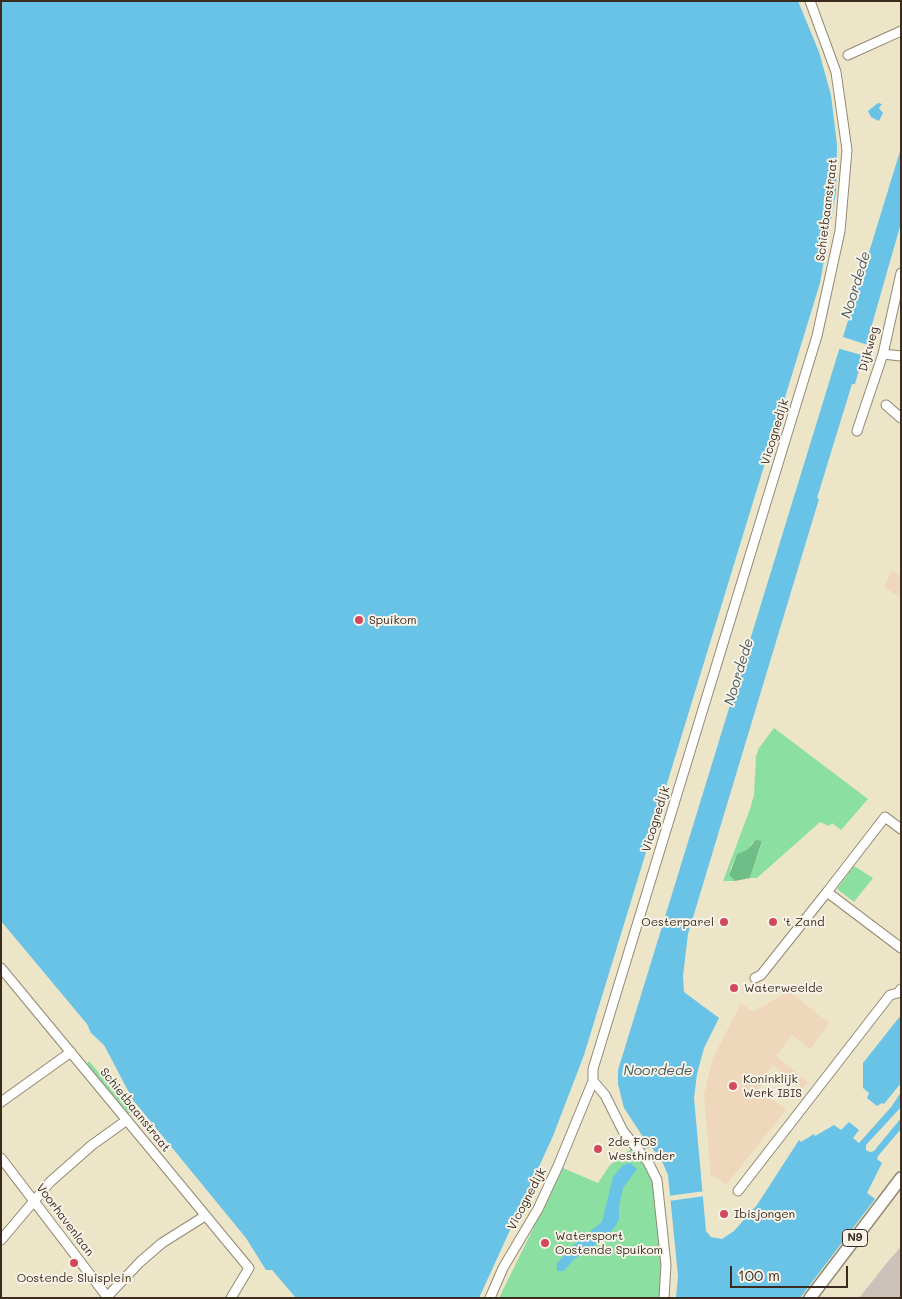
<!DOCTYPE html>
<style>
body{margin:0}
#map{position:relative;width:902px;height:1299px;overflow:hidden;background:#ede5c8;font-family:Mali,sans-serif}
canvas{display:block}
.frame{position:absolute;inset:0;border:2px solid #3b2a1e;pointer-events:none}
.scale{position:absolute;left:730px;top:1266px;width:118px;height:22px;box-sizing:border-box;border:2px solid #3b2a1e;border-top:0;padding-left:6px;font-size:15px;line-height:18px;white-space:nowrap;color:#3b2a1e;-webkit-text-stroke:4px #f7f3e8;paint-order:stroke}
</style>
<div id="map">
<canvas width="902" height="1299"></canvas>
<div class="frame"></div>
<div class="scale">100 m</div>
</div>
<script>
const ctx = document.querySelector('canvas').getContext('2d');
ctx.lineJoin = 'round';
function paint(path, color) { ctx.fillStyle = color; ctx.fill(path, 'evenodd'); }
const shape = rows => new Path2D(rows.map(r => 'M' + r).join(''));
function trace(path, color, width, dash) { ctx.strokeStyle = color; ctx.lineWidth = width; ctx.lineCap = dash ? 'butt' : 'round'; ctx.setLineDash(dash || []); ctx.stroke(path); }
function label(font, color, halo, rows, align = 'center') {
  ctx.font = font + ' Mali,sans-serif'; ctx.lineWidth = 4; ctx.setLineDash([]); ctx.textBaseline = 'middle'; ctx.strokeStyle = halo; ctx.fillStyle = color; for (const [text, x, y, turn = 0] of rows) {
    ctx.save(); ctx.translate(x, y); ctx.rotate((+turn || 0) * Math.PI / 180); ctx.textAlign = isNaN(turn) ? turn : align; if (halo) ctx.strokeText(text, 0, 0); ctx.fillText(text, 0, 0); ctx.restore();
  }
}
paint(shape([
 [892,570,901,577,901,598,884,587],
 [789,991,829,1023,828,1026,810,1049,792,1035,776,1056,808,1082,803,1089,773,1065,761,1080,764,1082,759,1089,786,1110,726,1185,716,1177,711,1177,704,1094,713,1058,741,1003,753,1012]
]), '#eed7bb');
paint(shape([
 [900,1248,901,1298,859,1298,890,1259]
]), '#ccc2b9');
paint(shape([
 [774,728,868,799,841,830,832,823,829,826,820,822,757,878,750,878,762,842,752,843,747,851,737,854,731,867,729,875,735,881,723,881,750,809,754,795,756,756,759,748],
 [854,866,873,878,854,902,837,889],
 [89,1061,131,1112,129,1114,87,1064],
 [632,1148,648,1167,657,1187,662,1251,661,1298,499,1298,563,1168,598,1183,610,1165]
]), '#8bdfa1');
paint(shape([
 [756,840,762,841,750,878,735,881,729,875,737,854,747,850]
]), '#70be87');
paint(shape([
 [1,1,798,1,819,52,831,95,837,145,836,192,820,283,584,1055,553,1136,479,1298,296,1298,272,1270,266,1270,246,1238,133,1100,104,1045,91,1033,87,1024,1,921],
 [878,103,882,104,879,108,883,113,879,121,871,117,868,111],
 [901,148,901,223,855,384,852,384,817,498,819,499,688,934,683,976,684,992,719,1018,704,1048,697,1074,694,1098,706,1231,711,1237,722,1239,734,1231,757,1205,799,1140,801,1142,814,1134,815,1136,834,1125,841,1130,849,1122,859,1130,853,1138,859,1143,892,1106,901,1092,901,1107,866,1145,866,1150,870,1152,874,1151,901,1118,901,1129,878,1156,877,1159,882,1163,867,1193,875,1199,800,1298,676,1298,678,1276,668,1175,661,1159,651,1147,643,1149,647,1143,624,1108,618,1084,618,1070],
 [901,1015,901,1083,884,1104,882,1103,877,1106,867,1098,869,1093,863,1088,863,1063],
 [630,1163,637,1169,623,1188,619,1207,619,1219,614,1228,604,1239,574,1259,564,1271,557,1271,557,1263,575,1244,602,1222,613,1177,623,1165]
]), '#68c3e6');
paint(shape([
 [840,336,868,345,865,356,837,348],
 [705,1191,705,1196,669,1201,668,1196]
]), '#ede5c8');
const minor = shape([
 [848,55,901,31],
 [883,354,901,356],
 [886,405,901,418],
 [857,431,883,354,901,273],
 [827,892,885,817,901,829],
 [1,968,249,1268,231,1298],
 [755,978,761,975,827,892,901,948],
 [593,1081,605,1095,623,1131,648,1162,657,1180,666,1265,664,1298],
 [1,1102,71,1052],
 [1,1158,108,1298],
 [738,1191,890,995,898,993,901,989],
 [1,1240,50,1182,92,1145,127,1120],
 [106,1298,140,1262,162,1243,205,1216],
 [490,1298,503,1268,538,1209,558,1166,593,1081,593,1069,817,336,840,231,847,150,836,72,810,1]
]);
const major = shape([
 [810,1298,901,1178]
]);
trace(minor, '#948873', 11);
trace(major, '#948873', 14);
trace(minor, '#fff', 9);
trace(major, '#fff', 11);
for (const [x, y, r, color] of [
 [359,620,5,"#d1495b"],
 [724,922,5,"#d1495b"],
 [773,922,5,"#d1495b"],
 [734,988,5,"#d1495b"],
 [733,1086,5,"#d1495b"],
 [598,1149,5,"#d1495b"],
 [724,1214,5,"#d1495b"],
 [545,1243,5,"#d1495b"],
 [74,1263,5,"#d1495b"]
]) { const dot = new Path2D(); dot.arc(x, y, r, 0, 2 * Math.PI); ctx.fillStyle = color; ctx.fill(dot); trace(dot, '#f7f3e8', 2); }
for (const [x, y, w] of [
 [855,1238,25]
]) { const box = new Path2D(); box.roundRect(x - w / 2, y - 8.5, w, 17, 4); ctx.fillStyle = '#f7f3e8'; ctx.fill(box); trace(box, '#3b2a1e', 1); }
label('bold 11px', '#3b2a1e', null, [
 ["N9",855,1238]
]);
label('12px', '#3b2a1e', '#f7f3e8', [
 ["Schietbaanstraat",827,210,-83],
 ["Dijkweg",869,349,-75],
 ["Vicognedijk",775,432,-73],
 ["Vicognedijk",656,819,-73],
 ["Schietbaanstraat",135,1110,51],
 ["Vicognedijk",527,1199,-62],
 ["Voorhavenlaan",65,1220,53]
]);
label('12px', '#3b2a1e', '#f7f3e8', [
 ["Spuikom",369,620],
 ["Oesterparel",714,922,"right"],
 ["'t Zand",783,922],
 ["Waterweelde",744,988],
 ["Koninklijk",743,1079],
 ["Werk IBIS",743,1093],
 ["2de FOS",608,1142],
 ["Westhinder",608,1156],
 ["Ibisjongen",734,1214],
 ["Watersport",555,1236],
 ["Oostende Spuikom",555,1250],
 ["Oostende Sluisplein",74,1278,"center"]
], 'left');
label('italic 14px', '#48585a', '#f7f3e8', [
 ["Noordede",856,285,-73],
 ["Noordede",739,672,-73],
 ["Noordede",658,1071]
]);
</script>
